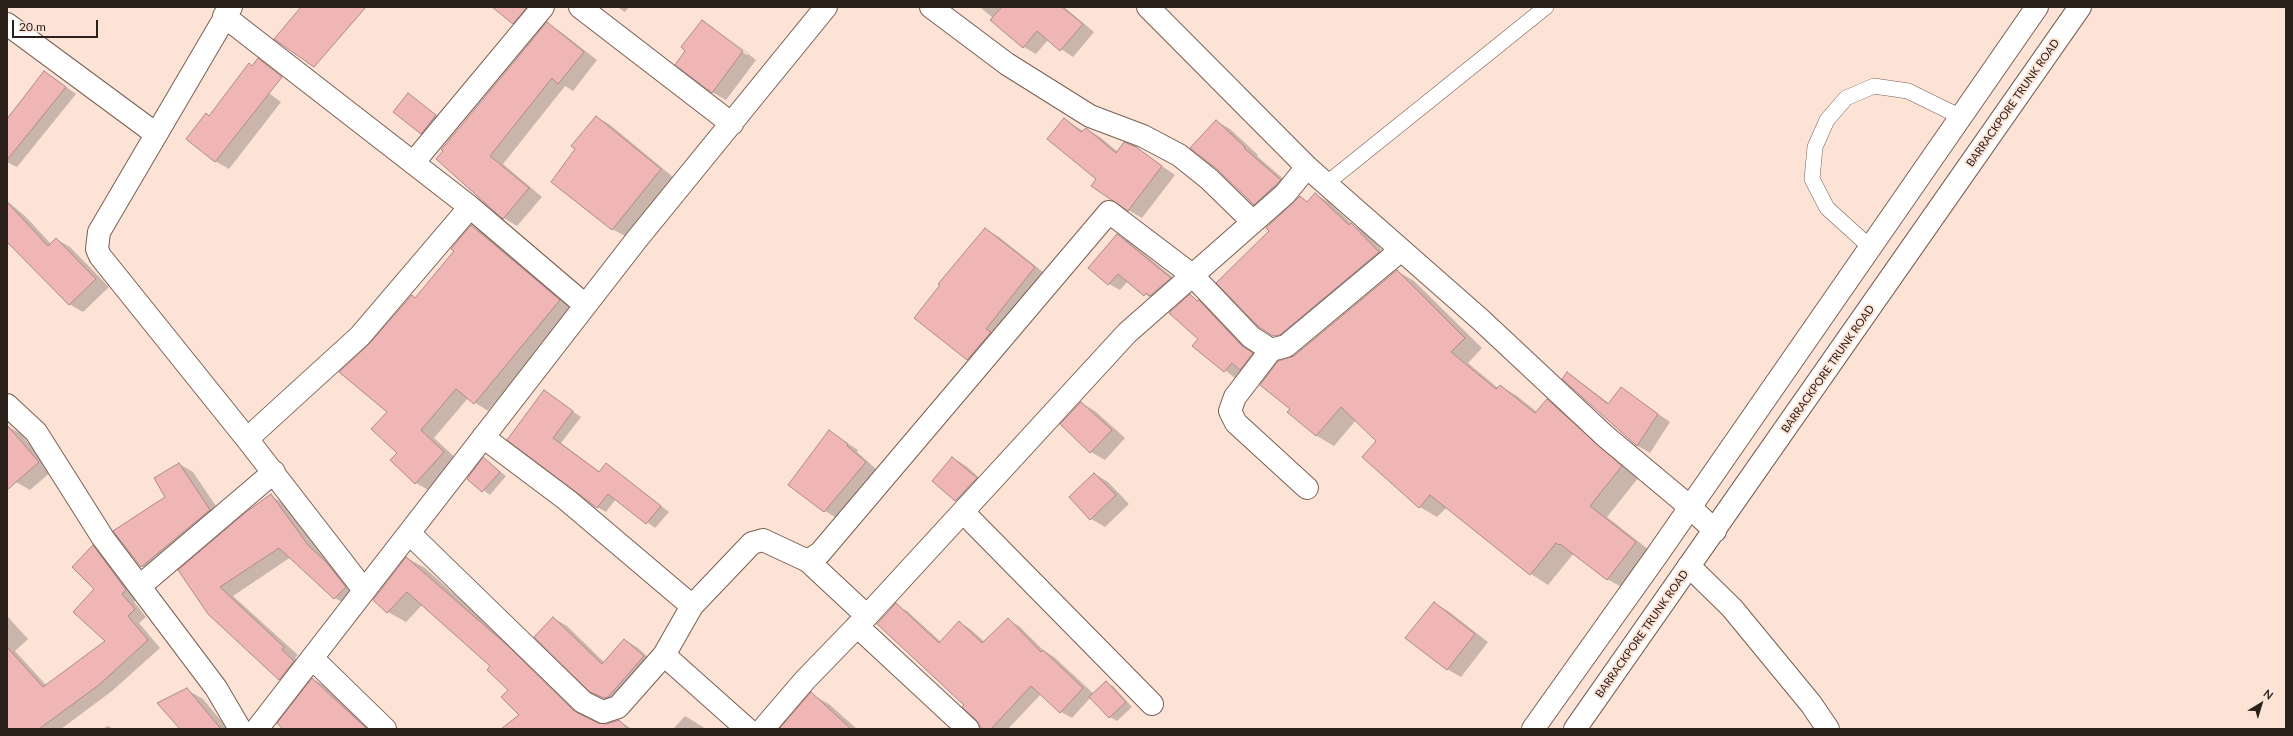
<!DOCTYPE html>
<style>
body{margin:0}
#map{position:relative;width:2293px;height:736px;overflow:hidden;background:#fce3d6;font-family:Lato,sans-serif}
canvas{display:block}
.frame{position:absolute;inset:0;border:8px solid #2b201a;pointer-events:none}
.north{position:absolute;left:2241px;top:684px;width:40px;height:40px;-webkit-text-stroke:3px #fce3d6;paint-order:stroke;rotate:38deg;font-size:11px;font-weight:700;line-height:16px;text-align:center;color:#2b201a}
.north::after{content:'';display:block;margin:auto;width:14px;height:18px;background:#2b201a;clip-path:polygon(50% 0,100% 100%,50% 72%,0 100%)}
.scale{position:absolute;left:12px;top:20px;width:86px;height:18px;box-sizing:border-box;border:2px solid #2b201a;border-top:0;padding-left:5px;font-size:12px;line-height:14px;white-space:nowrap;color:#2b201a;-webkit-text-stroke:3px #fce3d6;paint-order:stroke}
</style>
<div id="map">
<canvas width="2293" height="736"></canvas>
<div class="frame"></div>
<div class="north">N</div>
<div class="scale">20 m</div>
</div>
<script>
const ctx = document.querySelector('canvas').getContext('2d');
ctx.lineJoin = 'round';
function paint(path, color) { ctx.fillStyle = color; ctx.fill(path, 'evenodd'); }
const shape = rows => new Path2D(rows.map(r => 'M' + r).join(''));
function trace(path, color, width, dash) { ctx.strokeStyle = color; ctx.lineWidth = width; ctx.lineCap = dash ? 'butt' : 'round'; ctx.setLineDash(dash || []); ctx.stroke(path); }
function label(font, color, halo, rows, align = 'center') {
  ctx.font = font + ' Lato,sans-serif'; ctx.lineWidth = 4; ctx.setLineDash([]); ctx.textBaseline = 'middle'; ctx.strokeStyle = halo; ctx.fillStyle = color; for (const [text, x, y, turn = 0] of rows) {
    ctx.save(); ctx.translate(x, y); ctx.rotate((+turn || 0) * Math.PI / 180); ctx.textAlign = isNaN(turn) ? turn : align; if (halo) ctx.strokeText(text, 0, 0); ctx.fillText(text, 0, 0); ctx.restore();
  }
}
paint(shape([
 [494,7,539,7,527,31,513,23],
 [617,7,629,7,625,12],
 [980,7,1064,7,1094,32,1073,57,1048,40,1036,54,1024,47,992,20,993,18],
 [702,21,714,28,714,31,747,55,748,53,716,29,756,60,726,100,712,92],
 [547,24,561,32,597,60,573,91,565,86,503,164,542,197,517,226,504,218,444,151],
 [45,72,76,94,17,167,7,162,7,118],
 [255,83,281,102,229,169,215,161,210,117],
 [408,94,442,120,428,137,421,133],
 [596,117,609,124,673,177,625,236,612,229,577,149],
 [1064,119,1083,131,1086,129,1100,137,1118,152,1136,148,1175,175,1142,218,1128,210,1097,179],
 [1216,121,1230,129,1258,155,1257,156,1294,188,1268,212,1254,204],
 [1315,194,1329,202,1354,226,1365,232,1392,261,1288,344,1274,336,1271,231,1300,197,1308,202],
 [7,201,25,216,51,244,56,239,70,247,109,287,83,312,69,304,7,238],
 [472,226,485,234,573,309,488,411,468,398,434,438,458,460,430,491,416,483,398,453,370,345,412,296,416,298,455,251],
 [985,229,999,237,1048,276,982,367,968,359,915,318],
 [1117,235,1128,241,1181,284,1155,301,1128,281,1120,290,1109,284],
 [1397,271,1414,281,1482,348,1468,363,1498,388,1500,386,1517,396,1537,412,1547,400,1565,410,1639,477,1607,517,1653,553,1625,589,1607,579,1574,553,1548,585,1531,574,1447,507,1437,517,1420,507,1378,441,1356,420,1334,446,1317,436,1289,412,1291,409,1295,356],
 [1190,296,1209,307,1253,353,1263,360,1251,375,1242,370,1235,378,1194,346,1200,339],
 [1568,373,1610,404,1621,388,1670,422,1650,453,1638,446,1614,426,1564,379],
 [544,391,581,417,561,443,600,472,606,464,614,469,669,512,655,528,616,499,606,512,597,507,509,439],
 [1081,403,1095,411,1125,438,1105,460,1091,452],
 [7,426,21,434,52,471,30,490,16,482,7,471],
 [829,431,858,450,857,452,876,469,835,517,825,511],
 [953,458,966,466,990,487,970,508,956,500,933,480],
 [484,459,506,476,490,495,468,479],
 [179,464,193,472,224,518,155,574,141,566],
 [1095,474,1108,482,1129,504,1105,527,1091,519],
 [271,496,284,504,322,555,340,571,359,595,349,606,335,598,291,557,233,596,298,655,295,658,307,669,294,687,280,679,208,613,179,571],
 [93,547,105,554,138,597,134,602,146,617,139,623,160,648,112,691,61,729,7,729,7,616,28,639,15,651,47,686,106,641,96,589],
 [407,558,425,568,526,658,590,720,598,724,607,725,619,721,632,729,503,729,520,715,509,690,491,666,423,604,406,622,388,612,374,600],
 [1434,603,1448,611,1488,642,1461,677,1447,669],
 [896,605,907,611,941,642,959,622,970,629,985,642,1008,620,1019,626,1043,650,1054,657,1094,694,1106,683,1113,686,1132,707,1117,721,1110,717,1091,697,1072,718,1061,712,1041,694,1008,729,983,729],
 [553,618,567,626,605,663,625,640,638,648,657,665,619,706,591,691],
 [313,679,326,687,371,729,285,729],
 [187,690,203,699,228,729,181,729],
 [811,694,829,704,857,729,781,729],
 [685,716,703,727,705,729,673,729],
 [108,726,113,729,102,729]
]), '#0003');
const building = shape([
 [301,7,366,7,314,67,274,39,301,7],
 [492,7,527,7,513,24,492,7],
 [1002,7,1062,7,1083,24,1060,51,1037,31,1023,48,990,20,1002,7],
 [702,20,743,51,712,93,675,65,685,51,681,47,702,20],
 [547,22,584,52,558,84,552,78,490,156,529,188,503,219,436,159,443,151,441,150,547,22],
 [258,58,282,77,215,162,186,139,206,113,209,116,249,63,252,66,258,58],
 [44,71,66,87,7,160,7,119,44,71],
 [408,93,436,115,421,134,393,112,408,93],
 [596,116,661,169,612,230,551,182,575,149,571,146,596,116],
 [1064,118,1081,132,1086,128,1116,153,1124,142,1136,147,1162,166,1128,211,1091,186,1096,179,1047,139,1064,118],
 [1216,120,1245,147,1244,148,1281,180,1254,205,1218,170,1190,148,1216,120],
 [1315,193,1349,225,1351,223,1379,252,1280,335,1273,336,1259,327,1216,283,1269,231,1266,228,1300,196,1307,202,1315,193],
 [7,202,48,246,56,238,96,279,69,305,7,242,7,202],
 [471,225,560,300,474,404,456,389,421,430,444,452,415,484,390,460,397,453,371,429,387,412,339,372,369,344,412,295,415,298,454,251,451,249,471,225],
 [985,228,1035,267,986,329,991,332,967,360,914,318,940,285,938,284,985,228],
 [1117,234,1171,278,1150,296,1146,293,1144,296,1118,274,1108,285,1088,268,1117,234],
 [1397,270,1465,338,1451,352,1496,389,1500,385,1535,413,1547,399,1622,466,1590,506,1636,542,1607,580,1560,544,1559,545,1556,543,1530,575,1430,495,1419,508,1362,457,1376,441,1341,407,1316,436,1287,412,1290,409,1260,385,1278,361,1294,356,1397,270],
 [1190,294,1197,301,1199,300,1242,346,1253,353,1240,370,1232,363,1224,372,1192,346,1198,339,1169,313,1190,294],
 [1567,372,1608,404,1621,387,1658,414,1637,446,1562,379,1567,372],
 [544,390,573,411,553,438,599,472,606,463,661,506,646,524,608,494,597,508,507,440,544,390],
 [1081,402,1112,430,1090,453,1060,424,1081,402],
 [7,425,39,462,7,490,7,425],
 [829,430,848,444,847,446,866,462,824,512,788,485,829,430],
 [483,457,500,472,482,492,467,479,483,457],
 [952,457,977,478,955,501,932,481,952,457],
 [179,463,210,510,141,567,113,531,165,497,154,478,179,463],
 [1094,473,1116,495,1090,520,1069,497,1094,473],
 [271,494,308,545,326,562,346,587,334,599,279,548,220,587,284,647,282,650,294,661,279,680,208,614,178,570,246,512,271,494],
 [93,545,126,590,122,594,135,609,128,616,148,640,100,684,39,729,7,729,7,647,43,687,105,641,73,612,94,589,72,567,93,545],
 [406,557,508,646,574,711,598,723,607,724,619,720,628,729,501,729,519,715,501,697,508,690,487,670,490,666,407,592,387,613,373,600,406,557],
 [1434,602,1475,634,1447,670,1405,638,1434,602],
 [896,603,939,643,959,621,982,643,1008,618,1041,652,1043,650,1083,688,1060,713,1031,686,991,729,982,729,976,720,962,707,964,705,877,624,896,603],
 [553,617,602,664,624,639,644,656,608,697,604,698,590,692,534,637,553,617],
 [312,678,338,702,367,729,283,729,277,723,312,678],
 [1106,681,1126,702,1109,718,1089,697,1106,681],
 [187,688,221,729,180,729,157,703,187,688],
 [811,692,851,729,779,729,811,692]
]);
paint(building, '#f0b6b6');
trace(building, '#ac8a89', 1);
const service = shape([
 [1327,183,1546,7],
 [1870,247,1827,208,1812,179,1815,147,1827,120,1846,98,1874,86,1908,91,1961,117]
]);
const minor = shape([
 [231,7,99,232,97,249,100,256,247,439,360,336,470,207],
 [580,7,732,124],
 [931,7,1007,64,1090,116,1143,136,1179,155,1209,179,1253,222],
 [224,16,470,207,585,305],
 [7,24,156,134],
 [413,163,543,7],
 [1271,350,1235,397,1230,411,1236,423,1307,488],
 [7,405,36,432,103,538,216,688,240,729],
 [483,437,567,500,692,606],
 [247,439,364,590],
 [963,512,1152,704],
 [409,533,583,702,603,712,618,707,664,655,692,606,752,543,763,540,808,561,820,553,1109,212,1192,275,1251,337,1271,350,1286,346,1401,250],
 [808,561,867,616],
 [140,586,274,472],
 [857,626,968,729],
 [664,655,747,729],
 [312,658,385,729],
 [257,729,637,239,826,7],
 [763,729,805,680,867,616,1127,333,1285,194,1307,167]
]);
const tertiary = shape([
 [1148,7,1307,167,1481,320,1605,436,1690,507,1715,531],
 [1689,566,1732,608,1811,704,1828,729]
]);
const primary = shape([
 [1533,729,1657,555,2037,7],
 [1575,729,2080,7]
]);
trace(service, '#7a5f52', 16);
trace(minor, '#7a5f52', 24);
trace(tertiary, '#7a5f52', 24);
trace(primary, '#7a5f52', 24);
trace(service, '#fff', 15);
trace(minor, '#fff', 22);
trace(tertiary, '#fff', 22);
trace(primary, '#fff', 22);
label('11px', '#2b201a', '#fce3d6', [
 ["BARRACKPORE TRUNK ROAD",2013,103,-55],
 ["BARRACKPORE TRUNK ROAD",1828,369,-55],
 ["BARRACKPORE TRUNK ROAD",1642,634,-55]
]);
</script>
